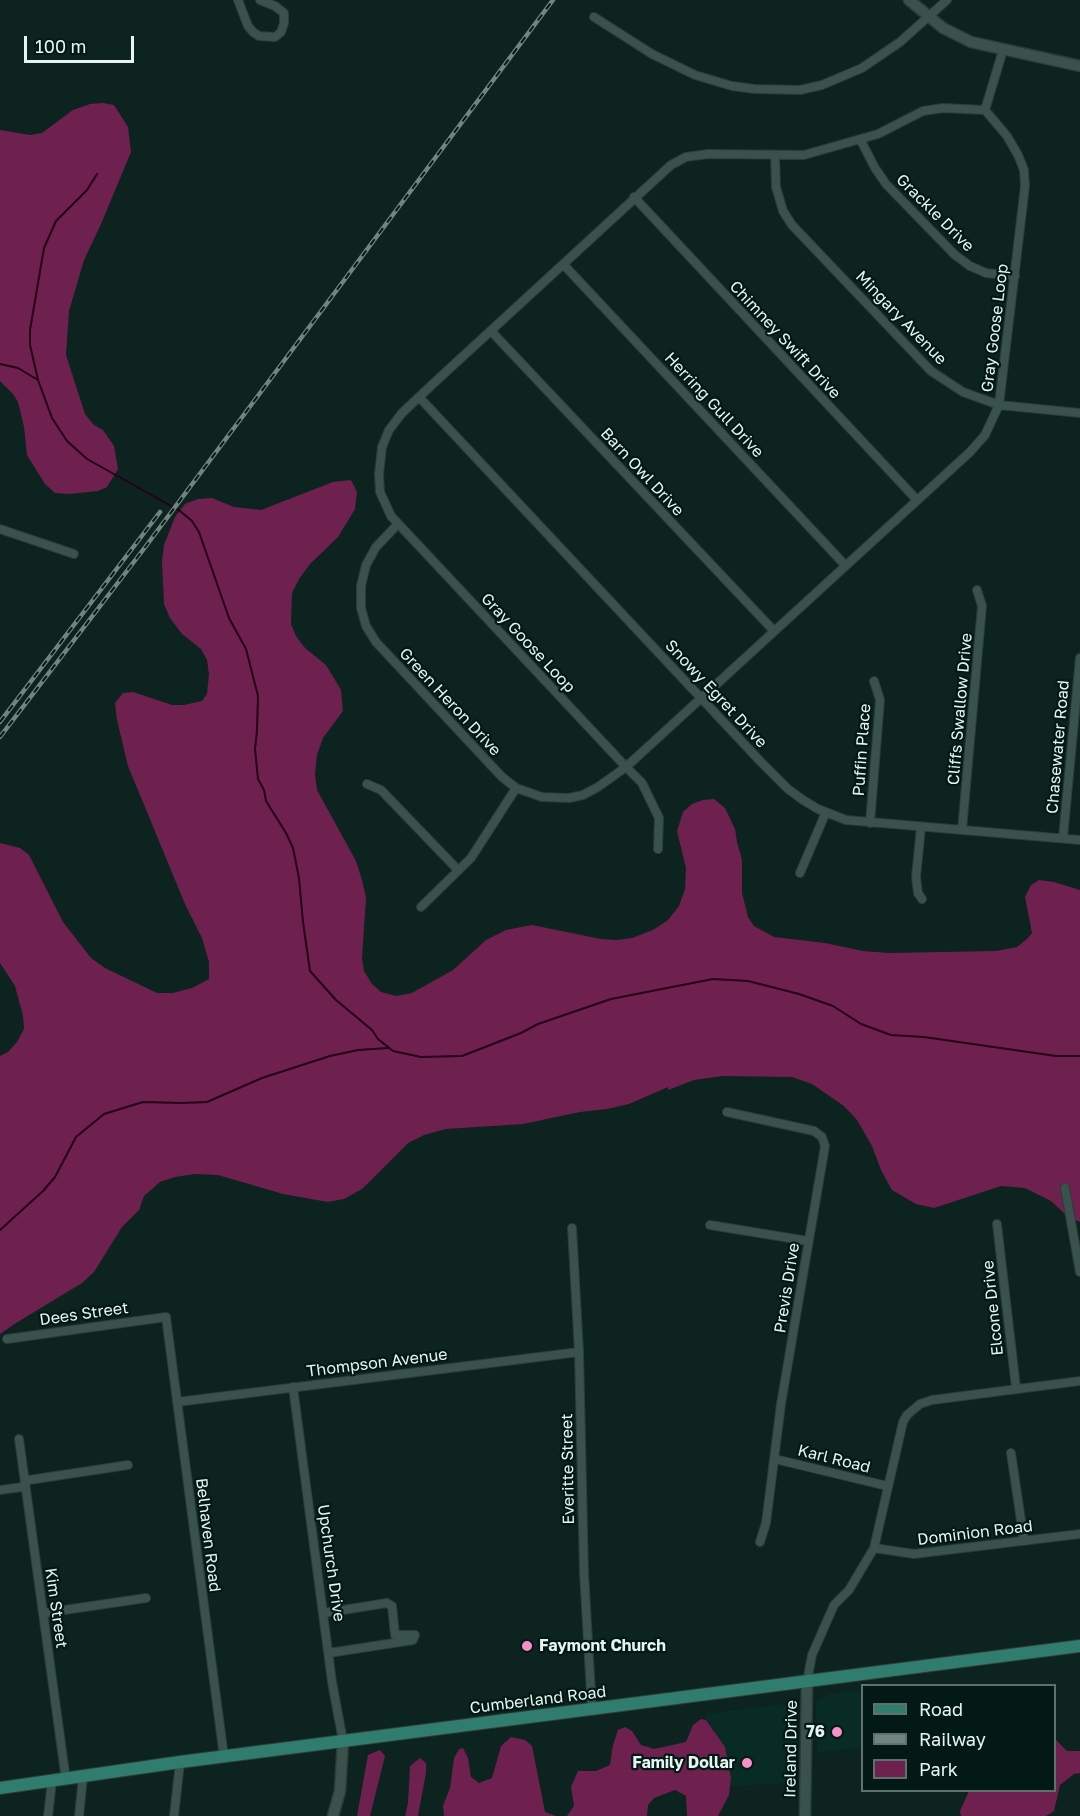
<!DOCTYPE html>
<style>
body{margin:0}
#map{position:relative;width:1080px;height:1816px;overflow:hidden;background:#0c231f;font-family:"Golos Text",sans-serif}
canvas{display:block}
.legend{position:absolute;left:861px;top:1684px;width:195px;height:108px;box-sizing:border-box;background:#031915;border:2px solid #5e716d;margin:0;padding:8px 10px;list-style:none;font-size:18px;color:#e7f5f2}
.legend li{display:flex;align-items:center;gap:12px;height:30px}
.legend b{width:30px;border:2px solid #5e716d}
.scale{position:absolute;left:24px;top:36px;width:110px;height:27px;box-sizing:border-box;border:3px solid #e7f5f2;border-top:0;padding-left:8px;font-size:18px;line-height:21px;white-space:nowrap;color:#e7f5f2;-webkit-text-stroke:4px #031915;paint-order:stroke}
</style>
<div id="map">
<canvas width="1080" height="1816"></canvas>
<ul class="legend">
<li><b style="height:8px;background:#307d6f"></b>Road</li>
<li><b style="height:8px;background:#728481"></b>Railway</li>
<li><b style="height:16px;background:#6e214f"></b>Park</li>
</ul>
<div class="scale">100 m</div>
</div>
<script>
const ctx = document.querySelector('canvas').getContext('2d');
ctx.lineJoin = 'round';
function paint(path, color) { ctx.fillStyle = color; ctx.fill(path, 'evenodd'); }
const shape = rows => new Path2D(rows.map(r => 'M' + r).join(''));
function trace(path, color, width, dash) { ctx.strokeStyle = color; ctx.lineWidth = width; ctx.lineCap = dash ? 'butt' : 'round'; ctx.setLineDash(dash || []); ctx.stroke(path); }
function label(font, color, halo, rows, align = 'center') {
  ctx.font = font + ' "Golos Text",sans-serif'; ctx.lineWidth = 4.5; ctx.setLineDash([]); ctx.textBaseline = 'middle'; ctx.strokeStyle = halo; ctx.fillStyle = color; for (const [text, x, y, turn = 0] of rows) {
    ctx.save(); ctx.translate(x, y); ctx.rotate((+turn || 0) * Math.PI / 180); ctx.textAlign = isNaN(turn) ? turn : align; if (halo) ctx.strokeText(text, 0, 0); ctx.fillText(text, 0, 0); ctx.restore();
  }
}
paint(shape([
 [862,1690,862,1748,817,1752,816,1701,830,1694],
 [781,1704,792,1709,796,1715,796,1783,730,1786,714,1730,706,1720,706,1714]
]), '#082b25');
paint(shape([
 [103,103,114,105,128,127,131,152,101,224,84,260,69,311,66,355,85,414,94,425,103,430,114,446,118,469,107,487,98,491,69,494,55,493,45,484,27,455,24,427,18,402,13,394,0,381,0,130,30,135,42,133,73,110,90,104],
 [351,480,357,492,355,509,338,537,310,564,299,579,292,593,291,624,296,636,305,648,326,665,341,690,343,711,323,738,317,755,315,774,317,790,356,861,362,880,366,897,362,959,364,971,372,984,381,992,396,996,412,993,453,970,486,940,506,930,532,925,601,939,617,940,632,938,653,930,668,920,679,906,685,889,686,868,677,831,683,812,692,804,703,800,714,799,725,808,735,829,737,842,742,860,742,893,748,917,754,926,774,937,825,943,863,951,889,953,996,951,1017,947,1027,939,1032,933,1025,897,1031,885,1039,880,1054,882,1080,890,1080,1222,1066,1215,1051,1201,1025,1188,1001,1186,934,1208,916,1204,892,1190,881,1170,872,1146,857,1120,844,1106,812,1084,792,1077,723,1076,694,1080,668,1090,668,1087,629,1104,607,1109,580,1112,523,1124,446,1129,424,1135,408,1143,362,1189,344,1199,328,1202,283,1194,218,1175,195,1174,175,1177,160,1182,144,1196,139,1210,122,1227,94,1272,82,1283,16,1323,0,1334,0,1056,8,1052,17,1042,24,1029,23,1016,15,986,0,963,0,843,20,848,29,855,63,922,91,958,105,968,157,993,173,993,192,988,209,979,209,962,202,938,185,904,128,766,117,720,115,703,123,693,133,692,172,705,184,705,202,701,207,694,209,674,207,660,201,649,182,634,170,618,164,604,162,561,164,545,175,517,185,504,198,499,212,498,234,507,261,510,333,482],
 [701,1719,706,1720,725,1747,731,1778,729,1795,718,1816,687,1816,686,1796,675,1790,654,1798,648,1805,647,1816,567,1816,574,1806,571,1787,578,1771,596,1771,610,1765,613,1745,618,1730,625,1727,632,1731,641,1745,654,1749,686,1742,693,1725],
 [1055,1732,1056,1740,1067,1751,1080,1751,1080,1773,1074,1774,1060,1785,1054,1811,1046,1816,961,1816,960,1811,969,1791,1054,1790],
 [511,1737,525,1740,532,1746,545,1812,556,1816,444,1816,443,1806,450,1788,454,1758,459,1749,463,1748,468,1758,471,1777,479,1783,492,1778,501,1746],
 [380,1750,385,1756,370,1816,357,1816,368,1755],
 [420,1758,426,1763,426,1773,418,1816,405,1816,408,1803,410,1766]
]), '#6e214f');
trace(shape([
 [97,174,87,190,56,221,44,248,30,330,30,345,38,380,52,418,67,441,87,459,180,511,192,521,199,532,229,618,246,649,258,696,257,731,255,749,258,779,264,790,266,801,286,833,293,848,299,878,303,922,310,971,336,1000,372,1030,378,1039,393,1051,421,1057,462,1056,521,1033,538,1024,611,999,713,979,748,981,799,994,833,1006,861,1024,891,1035,924,1037,1056,1056,1080,1056],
 [0,364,18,368,38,380],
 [0,1230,43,1191,55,1177,76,1137,104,1114,143,1102,182,1103,207,1102,262,1078,330,1056,358,1050,388,1048]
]), '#260017', 2);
const street = shape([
 [238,0,248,26,253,32,259,36,275,37,281,32,284,23,284,13,275,6,260,0],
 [594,17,652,54,695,75,732,86,755,89,800,90,822,85,862,68,900,42,947,0],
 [985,110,1007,136,1018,155,1024,170,1025,186,999,405,985,435,970,452,626,767,391,516,380,492,379,474,382,447,389,430,402,413,435,382,671,165,686,157,708,154,804,155,878,134,923,111,943,108,985,110,1003,50],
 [860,139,875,168,886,184,955,255,970,266,986,273,1015,276],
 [775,155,776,187,783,211,792,225,931,371,963,392,999,405,1080,413],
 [634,197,917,500],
 [563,264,845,565],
 [491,331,774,631],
 [419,397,760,761,788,789,803,800,818,809,846,820,1080,840],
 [398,524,376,547,366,565,361,586,361,608,366,626,376,642,502,777,516,788,542,797,569,798,583,795,598,787,626,767,642,783,659,818,658,849],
 [0,529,74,554],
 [367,784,381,790,458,870],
 [870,823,880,700,874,681],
 [921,827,916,877,918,893,922,899],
 [962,830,982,606,977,590],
 [1063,838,1080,658],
 [800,873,826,812],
 [421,907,471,858,516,788],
 [727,1112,814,1131,822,1137,825,1146,781,1404,766,1523,760,1542],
 [1065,1188,1080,1272],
 [997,1224,1016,1388],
 [710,1225,808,1241],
 [572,1228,579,1352,584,1573,592,1710],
 [7,1339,166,1317,224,1757],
 [293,1387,332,1682,343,1741],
 [177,1402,579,1352],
 [19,1439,66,1780],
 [1011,1453,1024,1541],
 [775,1459,887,1486],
 [0,1490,22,1487,29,1480,128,1465],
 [874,1548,914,1554,1080,1534],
 [44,1613,146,1598],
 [324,1613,387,1603,392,1606,395,1635,415,1635,413,1640,329,1653],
 [807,1682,812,1655,834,1605,849,1590,874,1548,903,1422,907,1415,920,1404,932,1400,1080,1381],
 [48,1816,52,1781],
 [79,1816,83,1777],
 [174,1816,180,1762]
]);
const secondary = shape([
 [909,0,943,28,971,42,1080,66],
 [333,1816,340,1791,343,1741],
 [805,1816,807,1682]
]);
const primary = shape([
 [0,1788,180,1762,1080,1646]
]);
trace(street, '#2e3b38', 10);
trace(secondary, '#2e3b38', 13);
trace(primary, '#2e3b38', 14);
trace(street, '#3a524c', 8);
trace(secondary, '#3a524c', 10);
trace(primary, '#307d6f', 12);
const rail = shape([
 [0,722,160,512],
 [0,737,146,546,553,0]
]);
trace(rail, '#728481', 4.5);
trace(rail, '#031915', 2, [7]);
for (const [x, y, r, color] of [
 [527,1646,6,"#f98fc8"],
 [837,1732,6,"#f98fc8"],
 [747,1763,6,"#f98fc8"]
]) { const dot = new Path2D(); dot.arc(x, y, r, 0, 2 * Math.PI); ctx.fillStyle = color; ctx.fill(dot); trace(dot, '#031915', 2); }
label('16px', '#e7f5f2', '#031915', [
 ["Grackle Drive",935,213,45],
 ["Mingary Avenue",901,318,46],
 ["Gray Goose Loop",995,328,-83],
 ["Chimney Swift Drive",785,340,47],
 ["Herring Gull Drive",714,405,47],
 ["Barn Owl Drive",642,472,47],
 ["Gray Goose Loop",528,643,47],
 ["Snowy Egret Drive",716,694,47],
 ["Green Heron Drive",450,702,47],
 ["Cliffs Swallow Drive",960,709,-85],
 ["Chasewater Road",1058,747,-85],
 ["Puffin Place",862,750,-86],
 ["Previs Drive",787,1288,-81],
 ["Elcone Drive",993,1308,-96],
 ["Dees Street",84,1314,-8],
 ["Thompson Avenue",377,1363,-7],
 ["Karl Road",834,1459,14],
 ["Everitte Street",568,1469,-91],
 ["Dominion Road",975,1533,-7],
 ["Belhaven Road",208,1535,83],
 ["Upchurch Drive",331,1563,82],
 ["Kim Street",56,1608,82],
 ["Cumberland Road",538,1700,-7],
 ["Ireland Drive",791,1749,-89]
]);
label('bold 16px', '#e7f5f2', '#031915', [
 ["Faymont Church",539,1646,"left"],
 ["76",825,1732],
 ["Family Dollar",735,1763]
], 'right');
</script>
